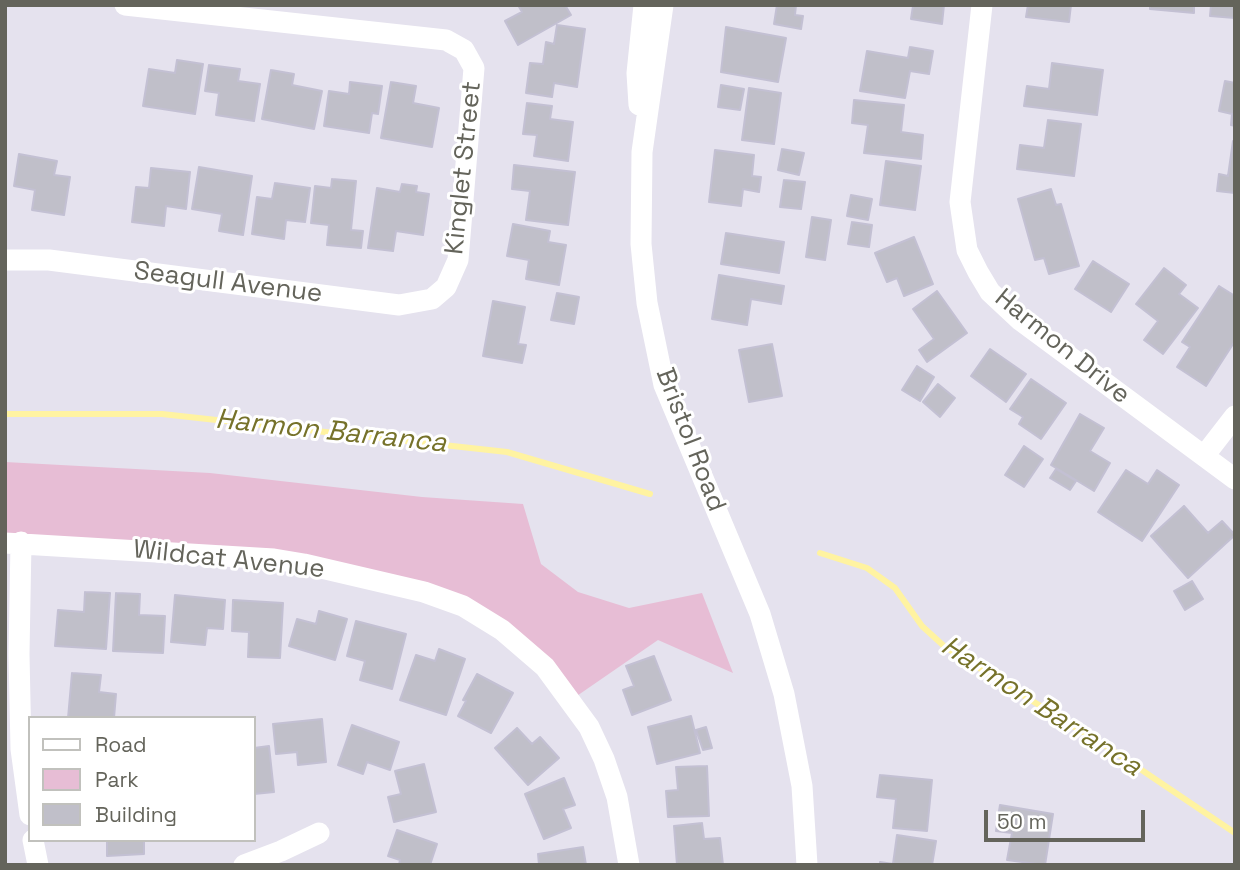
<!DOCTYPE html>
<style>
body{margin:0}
#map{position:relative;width:1240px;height:870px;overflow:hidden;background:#e5e2ee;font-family:"Space Grotesk",sans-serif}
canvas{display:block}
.frame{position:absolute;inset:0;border:7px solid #64645b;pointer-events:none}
.legend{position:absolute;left:28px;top:716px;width:228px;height:126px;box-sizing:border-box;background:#fff;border:2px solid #c1c1bd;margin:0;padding:9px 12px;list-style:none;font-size:21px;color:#64645b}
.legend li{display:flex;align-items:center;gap:14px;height:35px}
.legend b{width:35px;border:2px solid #c1c1bd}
.scale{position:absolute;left:984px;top:810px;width:161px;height:32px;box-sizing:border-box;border:4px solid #64645b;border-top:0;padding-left:9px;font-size:21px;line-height:24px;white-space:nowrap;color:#64645b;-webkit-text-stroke:5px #fff;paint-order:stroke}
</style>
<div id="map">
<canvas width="1240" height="870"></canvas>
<div class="frame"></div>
<ul class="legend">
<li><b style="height:9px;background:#fff"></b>Road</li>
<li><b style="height:19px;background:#e7bdd5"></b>Park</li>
<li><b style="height:19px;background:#c0bfc9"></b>Building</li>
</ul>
<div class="scale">50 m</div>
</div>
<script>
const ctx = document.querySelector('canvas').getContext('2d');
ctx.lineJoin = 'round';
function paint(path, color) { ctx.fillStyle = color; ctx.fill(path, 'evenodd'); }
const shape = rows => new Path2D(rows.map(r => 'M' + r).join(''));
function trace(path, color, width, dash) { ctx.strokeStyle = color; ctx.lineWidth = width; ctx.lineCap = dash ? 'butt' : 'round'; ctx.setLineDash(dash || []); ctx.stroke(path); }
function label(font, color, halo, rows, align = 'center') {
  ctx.font = font + ' "Space Grotesk",sans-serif'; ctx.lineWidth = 6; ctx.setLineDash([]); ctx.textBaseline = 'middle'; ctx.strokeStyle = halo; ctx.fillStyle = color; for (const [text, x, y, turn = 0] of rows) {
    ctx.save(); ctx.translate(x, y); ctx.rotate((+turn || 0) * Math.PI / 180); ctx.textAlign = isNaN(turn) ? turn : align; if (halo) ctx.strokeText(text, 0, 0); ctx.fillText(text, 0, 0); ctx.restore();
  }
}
paint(shape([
 [5,462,210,473,422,497,523,504,541,564,578,592,629,608,702,593,733,673,658,640,571,700,463,606,304,564,5,543]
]), '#e7bdd5');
trace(shape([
 [5,414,162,414,507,452,650,494],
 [820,553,867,568,895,588,922,626,945,647,1115,752,1235,833]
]), '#fff3a1', 6);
const building = shape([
 [518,5,565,5,571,15,518,45,505,21,522,12,518,5],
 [777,5,796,5,795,15,803,16,801,29,774,24,777,5],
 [905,5,944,5,942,24,911,19,913,6,905,5],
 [1028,5,1071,5,1069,22,1026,17,1028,5],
 [1150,5,1194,5,1194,13,1150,9,1150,5],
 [1211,5,1235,5,1235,18,1210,16,1211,5],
 [557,25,585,29,577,87,554,83,552,97,526,93,530,63,543,64,546,42,554,44,557,25],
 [726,27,786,38,778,82,721,72,726,27],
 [910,47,933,51,929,74,910,71,905,98,860,91,867,51,908,58,910,47],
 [177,60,203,64,195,114,143,106,149,69,175,73,177,60],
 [1052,63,1103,70,1097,115,1024,106,1027,86,1049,89,1052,63],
 [209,65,240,69,238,81,260,84,254,121,216,115,219,93,205,91,209,65],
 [271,70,294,74,292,85,322,91,314,129,262,119,271,70],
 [1225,81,1235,83,1235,126,1231,125,1232,114,1219,111,1225,81],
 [350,82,382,86,378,114,372,113,369,133,324,126,329,91,349,94,350,82],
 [391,82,416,86,413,103,439,108,432,147,381,138,391,82],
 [721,85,744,89,740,110,718,107,721,85],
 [749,88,781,93,774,144,742,140,749,88],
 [854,100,904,105,901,132,923,135,921,159,864,153,868,125,852,123,854,100],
 [527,103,552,106,550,119,573,122,568,161,534,156,537,135,523,134,527,103],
 [1048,120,1081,124,1074,176,1017,169,1020,145,1044,148,1048,120],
 [1233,141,1235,142,1235,193,1217,191,1219,174,1228,176,1233,141],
 [782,149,804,153,799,175,778,170,782,149],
 [715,150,754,155,752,176,761,177,759,192,743,189,741,206,709,202,715,150],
 [19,154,57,161,54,175,70,177,64,215,32,210,35,190,14,186,19,154],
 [886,161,921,166,915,210,880,205,886,161],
 [514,165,575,172,568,225,526,220,530,191,512,189,514,165],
 [199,167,252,176,243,235,219,231,222,214,192,209,199,167],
 [151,168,190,172,186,209,166,206,164,226,132,222,136,187,149,188,151,168],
 [332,179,356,181,351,230,363,231,361,248,327,245,329,225,311,223,315,186,331,188,332,179],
 [784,180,805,182,801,209,780,207,784,180],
 [275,183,310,188,305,222,286,220,284,239,252,234,257,197,272,199,275,183],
 [402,184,417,186,416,192,429,194,423,235,396,231,393,251,368,248,377,188,400,192,402,184],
 [1051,189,1056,205,1061,204,1079,266,1049,274,1044,258,1035,260,1018,199,1051,189],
 [851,195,872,199,868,220,847,216,851,195],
 [812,217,831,220,825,260,806,257,812,217],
 [852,222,872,225,869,247,848,244,852,222],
 [513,224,550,231,548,242,566,245,559,285,526,279,529,260,507,256,513,224],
 [726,233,784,242,779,273,721,264,726,233],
 [914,237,933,284,904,296,897,278,887,282,875,253,914,237],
 [1093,261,1129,284,1111,312,1075,289,1093,261],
 [1164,268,1186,285,1179,294,1198,308,1163,354,1144,340,1158,321,1136,304,1164,268],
 [719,275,784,286,781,304,751,299,747,325,712,319,719,275],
 [1219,286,1235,296,1235,341,1206,386,1177,367,1190,347,1182,342,1219,286],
 [937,291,967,333,927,362,919,350,934,339,913,309,937,291],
 [557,293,579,297,574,324,551,320,557,293],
 [493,301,525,307,518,344,526,345,522,363,483,356,493,301],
 [772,344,782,396,749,402,739,350,772,344],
 [990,349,1026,374,1006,402,971,376,990,349],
 [917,366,934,377,920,401,902,390,917,366],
 [1031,379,1066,403,1041,439,1019,424,1023,417,1010,409,1031,379],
 [938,384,955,398,940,417,923,402,938,384],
 [1080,414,1104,428,1090,451,1110,463,1094,491,1051,465,1080,414],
 [1024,446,1043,459,1024,487,1005,475,1024,446],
 [1056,469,1076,481,1070,490,1050,478,1056,469],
 [1126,470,1148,484,1157,470,1179,485,1142,541,1098,512,1126,470],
 [1184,506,1208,533,1222,521,1235,535,1188,578,1151,536,1184,506],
 [1192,581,1203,599,1185,610,1174,591,1192,581],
 [85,592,110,593,106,649,55,646,58,610,84,612,85,592],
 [116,593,140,594,139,615,165,616,163,653,113,651,116,593],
 [175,595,225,600,223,629,207,628,205,645,171,642,175,595],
 [233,600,283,603,280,658,248,657,249,632,232,631,233,600],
 [319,611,347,619,335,660,289,646,297,619,316,624,319,611],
 [356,621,406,634,392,689,360,680,365,661,347,656,356,621],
 [439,649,465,659,446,715,400,700,416,655,435,661,439,649],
 [654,656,671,700,632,715,623,690,634,686,626,666,654,656],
 [72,673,101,675,99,692,116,694,114,718,68,718,72,673],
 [477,674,513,693,491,733,458,716,466,701,463,700,477,674],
 [691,716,700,753,657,764,648,727,691,716],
 [322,719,326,762,298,765,297,752,276,754,273,724,322,719],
 [352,725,399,742,390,770,367,762,363,774,338,765,352,725],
 [706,727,712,748,703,750,696,730,706,727],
 [517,728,532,744,540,737,559,758,528,785,495,748,517,728],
 [269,746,274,792,254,794,254,748,269,746],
 [424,764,436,812,394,822,388,797,401,794,395,771,424,764],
 [707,766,709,816,668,817,666,791,678,790,676,767,707,766],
 [880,775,932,780,927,831,893,828,896,799,877,797,880,775],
 [564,778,575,805,563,809,571,828,544,839,525,794,564,778],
 [1000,805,1053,814,1045,865,1007,860,1012,833,996,831,1000,805],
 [702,823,704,839,720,838,723,865,677,865,674,826,702,823],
 [397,830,437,844,430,865,399,865,400,860,388,856,397,830],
 [897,835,936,841,932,865,880,865,880,862,893,864,897,835],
 [107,840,144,840,144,854,107,856,107,840],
 [583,847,586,865,539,865,538,854,583,847]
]);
paint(building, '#c0bfc9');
trace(building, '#c3c0d3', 2);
trace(shape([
 [982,5,960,202,967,250,978,272,990,292,1020,320,1235,479],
 [5,260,49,260,399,305,432,299,446,287,458,260,474,68,464,50,446,40,125,5],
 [1204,456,1235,416],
 [21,542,19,654,21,749,30,815],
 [5,543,274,559,304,564,424,592,463,606,502,630,545,667,589,727,604,759,617,797,629,865],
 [33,840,38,865],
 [244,865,281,851,319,833]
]), '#fff', 21);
trace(shape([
 [663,5,642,152,641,244,647,303,664,385,760,614,784,694,802,786,807,865],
 [639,105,637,73,644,5]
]), '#fff', 21);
label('26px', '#64645b', '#fff', [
 ["Kinglet Street",464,168,-84],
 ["Seagull Avenue",228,283,7],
 ["Harmon Drive",1062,347,39],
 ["Bristol Road",690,440,69],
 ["Wildcat Avenue",229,560,6]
]);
label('italic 28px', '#76722a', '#fff', [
 ["Harmon Barranca",331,432,6],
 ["Harmon Barranca",1041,707,33]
]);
</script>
